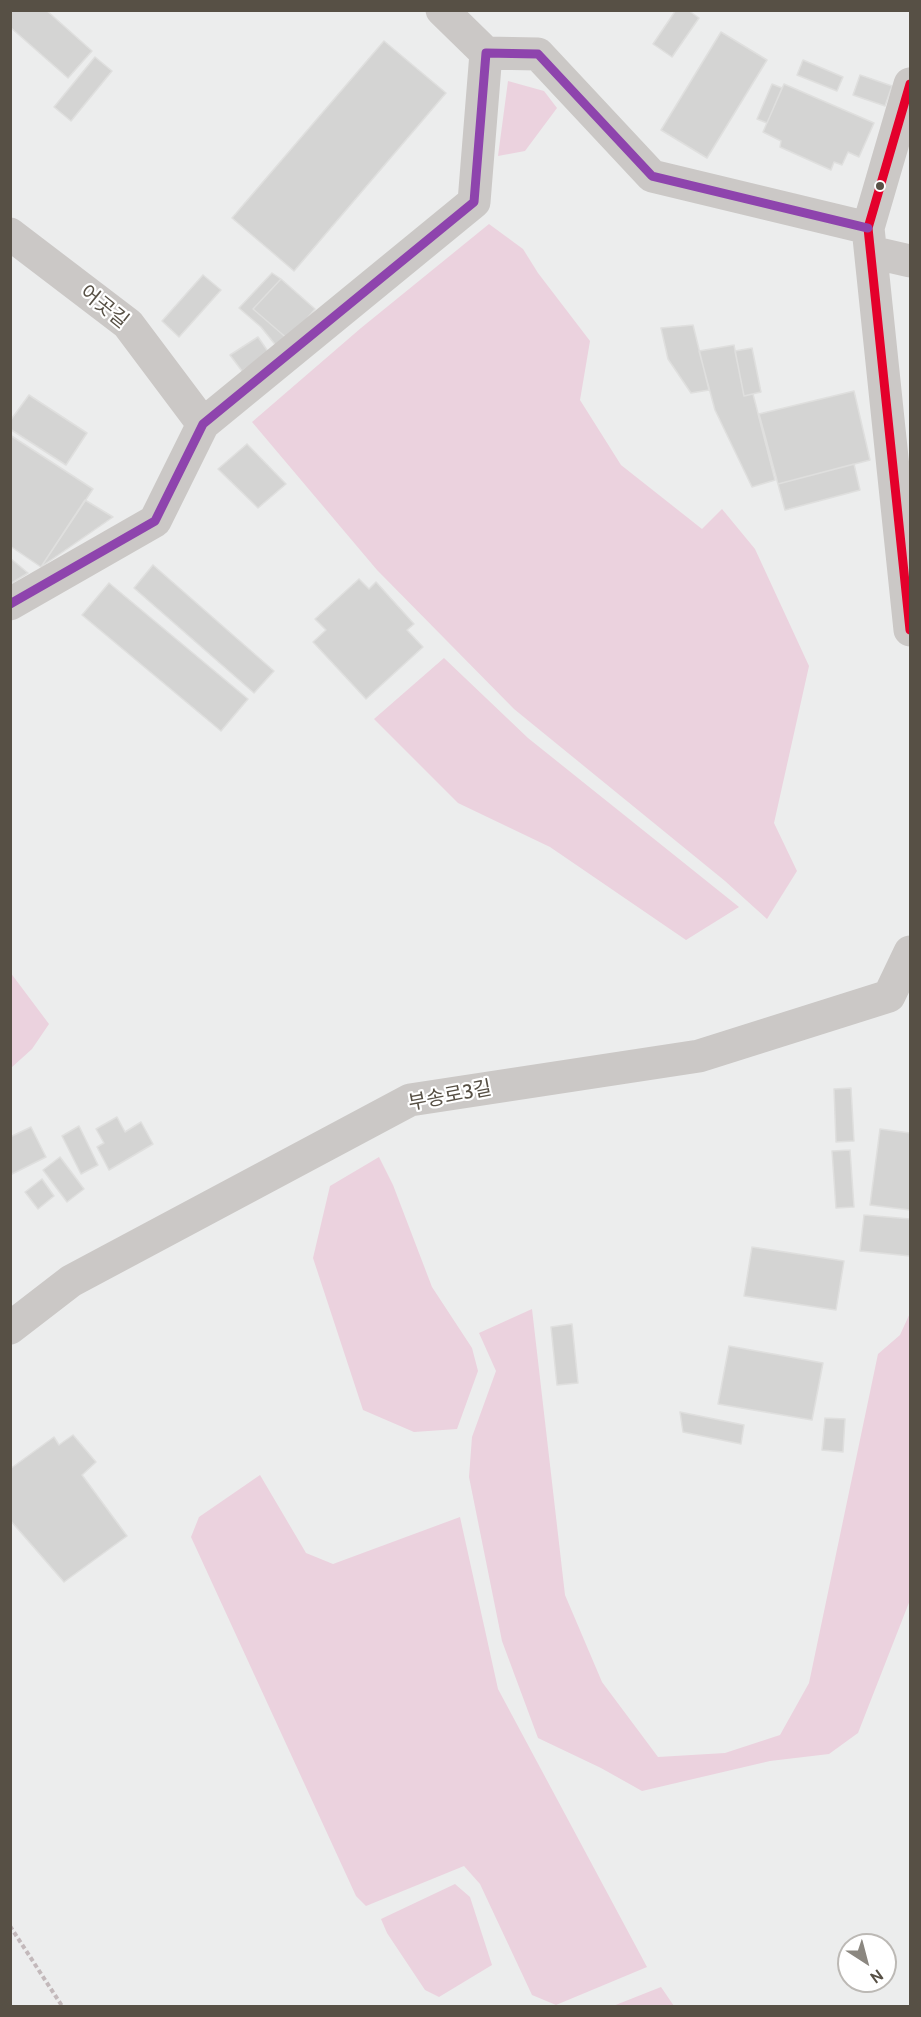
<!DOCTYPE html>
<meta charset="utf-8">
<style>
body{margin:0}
#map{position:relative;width:921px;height:2017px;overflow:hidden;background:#eceded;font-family:Cabin,sans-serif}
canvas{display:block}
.frame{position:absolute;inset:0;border:12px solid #575045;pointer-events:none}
.north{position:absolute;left:837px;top:1933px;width:60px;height:60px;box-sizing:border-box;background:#fff;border:2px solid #bcb9b5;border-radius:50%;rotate:144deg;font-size:16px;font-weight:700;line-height:24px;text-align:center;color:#575045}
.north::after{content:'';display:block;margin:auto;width:21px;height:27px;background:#8b8780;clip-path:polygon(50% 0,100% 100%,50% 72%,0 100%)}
</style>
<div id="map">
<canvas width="921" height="2017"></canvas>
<div class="frame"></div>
<div class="north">N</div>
</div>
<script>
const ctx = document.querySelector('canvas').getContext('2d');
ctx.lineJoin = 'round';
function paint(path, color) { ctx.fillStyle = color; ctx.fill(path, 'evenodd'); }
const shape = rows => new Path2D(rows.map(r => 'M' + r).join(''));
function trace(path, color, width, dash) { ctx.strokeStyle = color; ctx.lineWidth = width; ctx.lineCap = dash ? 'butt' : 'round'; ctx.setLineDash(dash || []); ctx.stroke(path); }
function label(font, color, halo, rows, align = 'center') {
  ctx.font = font + ' Cabin,"Noto Sans KR",sans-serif'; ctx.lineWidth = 4.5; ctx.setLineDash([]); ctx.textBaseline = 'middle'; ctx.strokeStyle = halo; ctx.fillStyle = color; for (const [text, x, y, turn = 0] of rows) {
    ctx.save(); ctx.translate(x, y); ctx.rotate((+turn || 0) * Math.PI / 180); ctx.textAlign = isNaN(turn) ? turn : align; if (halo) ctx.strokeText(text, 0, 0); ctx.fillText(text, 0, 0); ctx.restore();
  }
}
paint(shape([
 [508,81,544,91,557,108,525,151,498,156],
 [489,224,523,249,538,273,590,341,580,400,621,465,702,529,722,509,755,549,809,666,774,823,797,871,767,919,725,881,514,709,377,570,252,422,361,328],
 [444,658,528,738,739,907,686,940,550,847,458,803,374,719],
 [10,972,49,1024,32,1049,11,1068],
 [379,1157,393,1185,432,1287,472,1348,478,1371,457,1429,414,1432,363,1410,313,1258,330,1186],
 [532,1309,565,1595,602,1682,658,1757,725,1753,780,1735,809,1683,878,1354,900,1335,910,1313,910,1600,858,1733,829,1754,770,1761,642,1791,601,1768,538,1738,502,1641,469,1477,472,1437,496,1371,479,1333],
 [260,1475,306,1553,333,1564,460,1517,498,1689,647,1967,556,2005,532,1995,480,1884,464,1866,366,1906,356,1896,191,1537,199,1517],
 [455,1884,470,1897,492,1965,439,1997,425,1990,387,1933,381,1919],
 [661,1987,674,2006,613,2006]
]), '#ebd2de');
const building = shape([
 [10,10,46,10,92,51,68,78,10,27,10,10],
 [676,10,688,10,699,18,672,57,653,44,676,10],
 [721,32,767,60,707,158,661,130,721,32],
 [384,41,446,93,294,271,232,218,384,41],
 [95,57,112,71,71,121,54,107,95,57],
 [803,60,843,77,837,91,797,75,803,60],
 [860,75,892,86,885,106,853,95,860,75],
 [772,84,782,88,767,123,757,119,772,84],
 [784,84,874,123,859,157,848,152,842,165,834,162,831,170,780,147,781,141,763,132,784,84],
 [272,273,281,279,253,309,289,340,278,348,261,327,239,308,272,273],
 [203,275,221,290,179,337,162,321,203,275],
 [281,279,315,309,289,340,253,309,281,279],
 [693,325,709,390,691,393,668,359,661,328,693,325],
 [258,337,269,353,242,371,230,355,258,337],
 [734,345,744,396,753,394,775,480,752,487,715,410,699,351,734,345],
 [752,348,761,392,744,396,735,351,752,348],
 [854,391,870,460,778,484,759,414,854,391],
 [29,395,87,433,66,465,10,429,10,421,29,395],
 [10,435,93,489,41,567,10,546,10,435],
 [247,444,286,484,258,508,218,469,247,444],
 [854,464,860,490,785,510,778,484,854,464],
 [85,500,113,517,41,567,85,500],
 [10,558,28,573,10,584,10,558],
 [153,565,274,671,254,693,134,588,153,565],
 [359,579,369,589,376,582,414,624,407,630,423,647,366,699,313,642,326,630,315,619,359,579],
 [109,583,248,699,221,731,82,615,109,583],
 [851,1088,854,1141,836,1142,834,1089,851,1088],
 [117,1117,125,1132,141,1122,153,1144,109,1170,97,1147,104,1143,96,1129,117,1117],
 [79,1126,98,1165,81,1174,62,1136,79,1126],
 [31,1127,46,1157,10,1175,10,1137,31,1127],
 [880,1129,910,1133,910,1210,870,1205,880,1129],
 [850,1150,854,1207,836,1208,832,1151,850,1150],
 [60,1157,84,1189,67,1202,43,1170,60,1157],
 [42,1179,54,1196,38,1209,25,1192,42,1179],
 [864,1215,910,1219,910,1256,860,1251,864,1215],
 [752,1247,844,1261,836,1310,744,1296,752,1247],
 [572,1324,578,1383,557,1385,551,1327,572,1324],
 [729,1346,823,1363,812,1420,718,1404,729,1346],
 [680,1412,744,1425,741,1444,683,1432,680,1412],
 [825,1418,845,1419,843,1452,822,1450,825,1418],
 [73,1435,96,1462,82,1475,127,1536,64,1582,10,1520,10,1469,54,1437,59,1445,73,1435]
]);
paint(building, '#d4d4d3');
trace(building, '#dfdfde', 1.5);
trace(shape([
 [10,1926,62,2006]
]), '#c3b9bb', 4, [4.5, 3]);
trace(shape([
 [442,10,486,53],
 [910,84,868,228,910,630],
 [10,234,128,324,203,424],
 [871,252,910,261],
 [10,604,155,521,203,424,474,202,486,53,538,54,652,176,868,228],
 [10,1328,71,1281,410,1100,699,1056,889,996,910,952]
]), '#cbc8c6', 33);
trace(shape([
 [910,84,868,228,910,630]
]), '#e4002b', 9);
trace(shape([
 [10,604,155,521,203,424,474,202,486,53,538,54,652,176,868,228]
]), '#8e44ad', 9);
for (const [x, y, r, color] of [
 [880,186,5,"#575045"]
]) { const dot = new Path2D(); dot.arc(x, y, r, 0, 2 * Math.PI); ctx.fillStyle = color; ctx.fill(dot); trace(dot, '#fff', 2); }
label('20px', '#575045', '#fff', [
 ["어곳길",104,307,39],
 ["부송로3길",450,1096,-11]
]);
</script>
